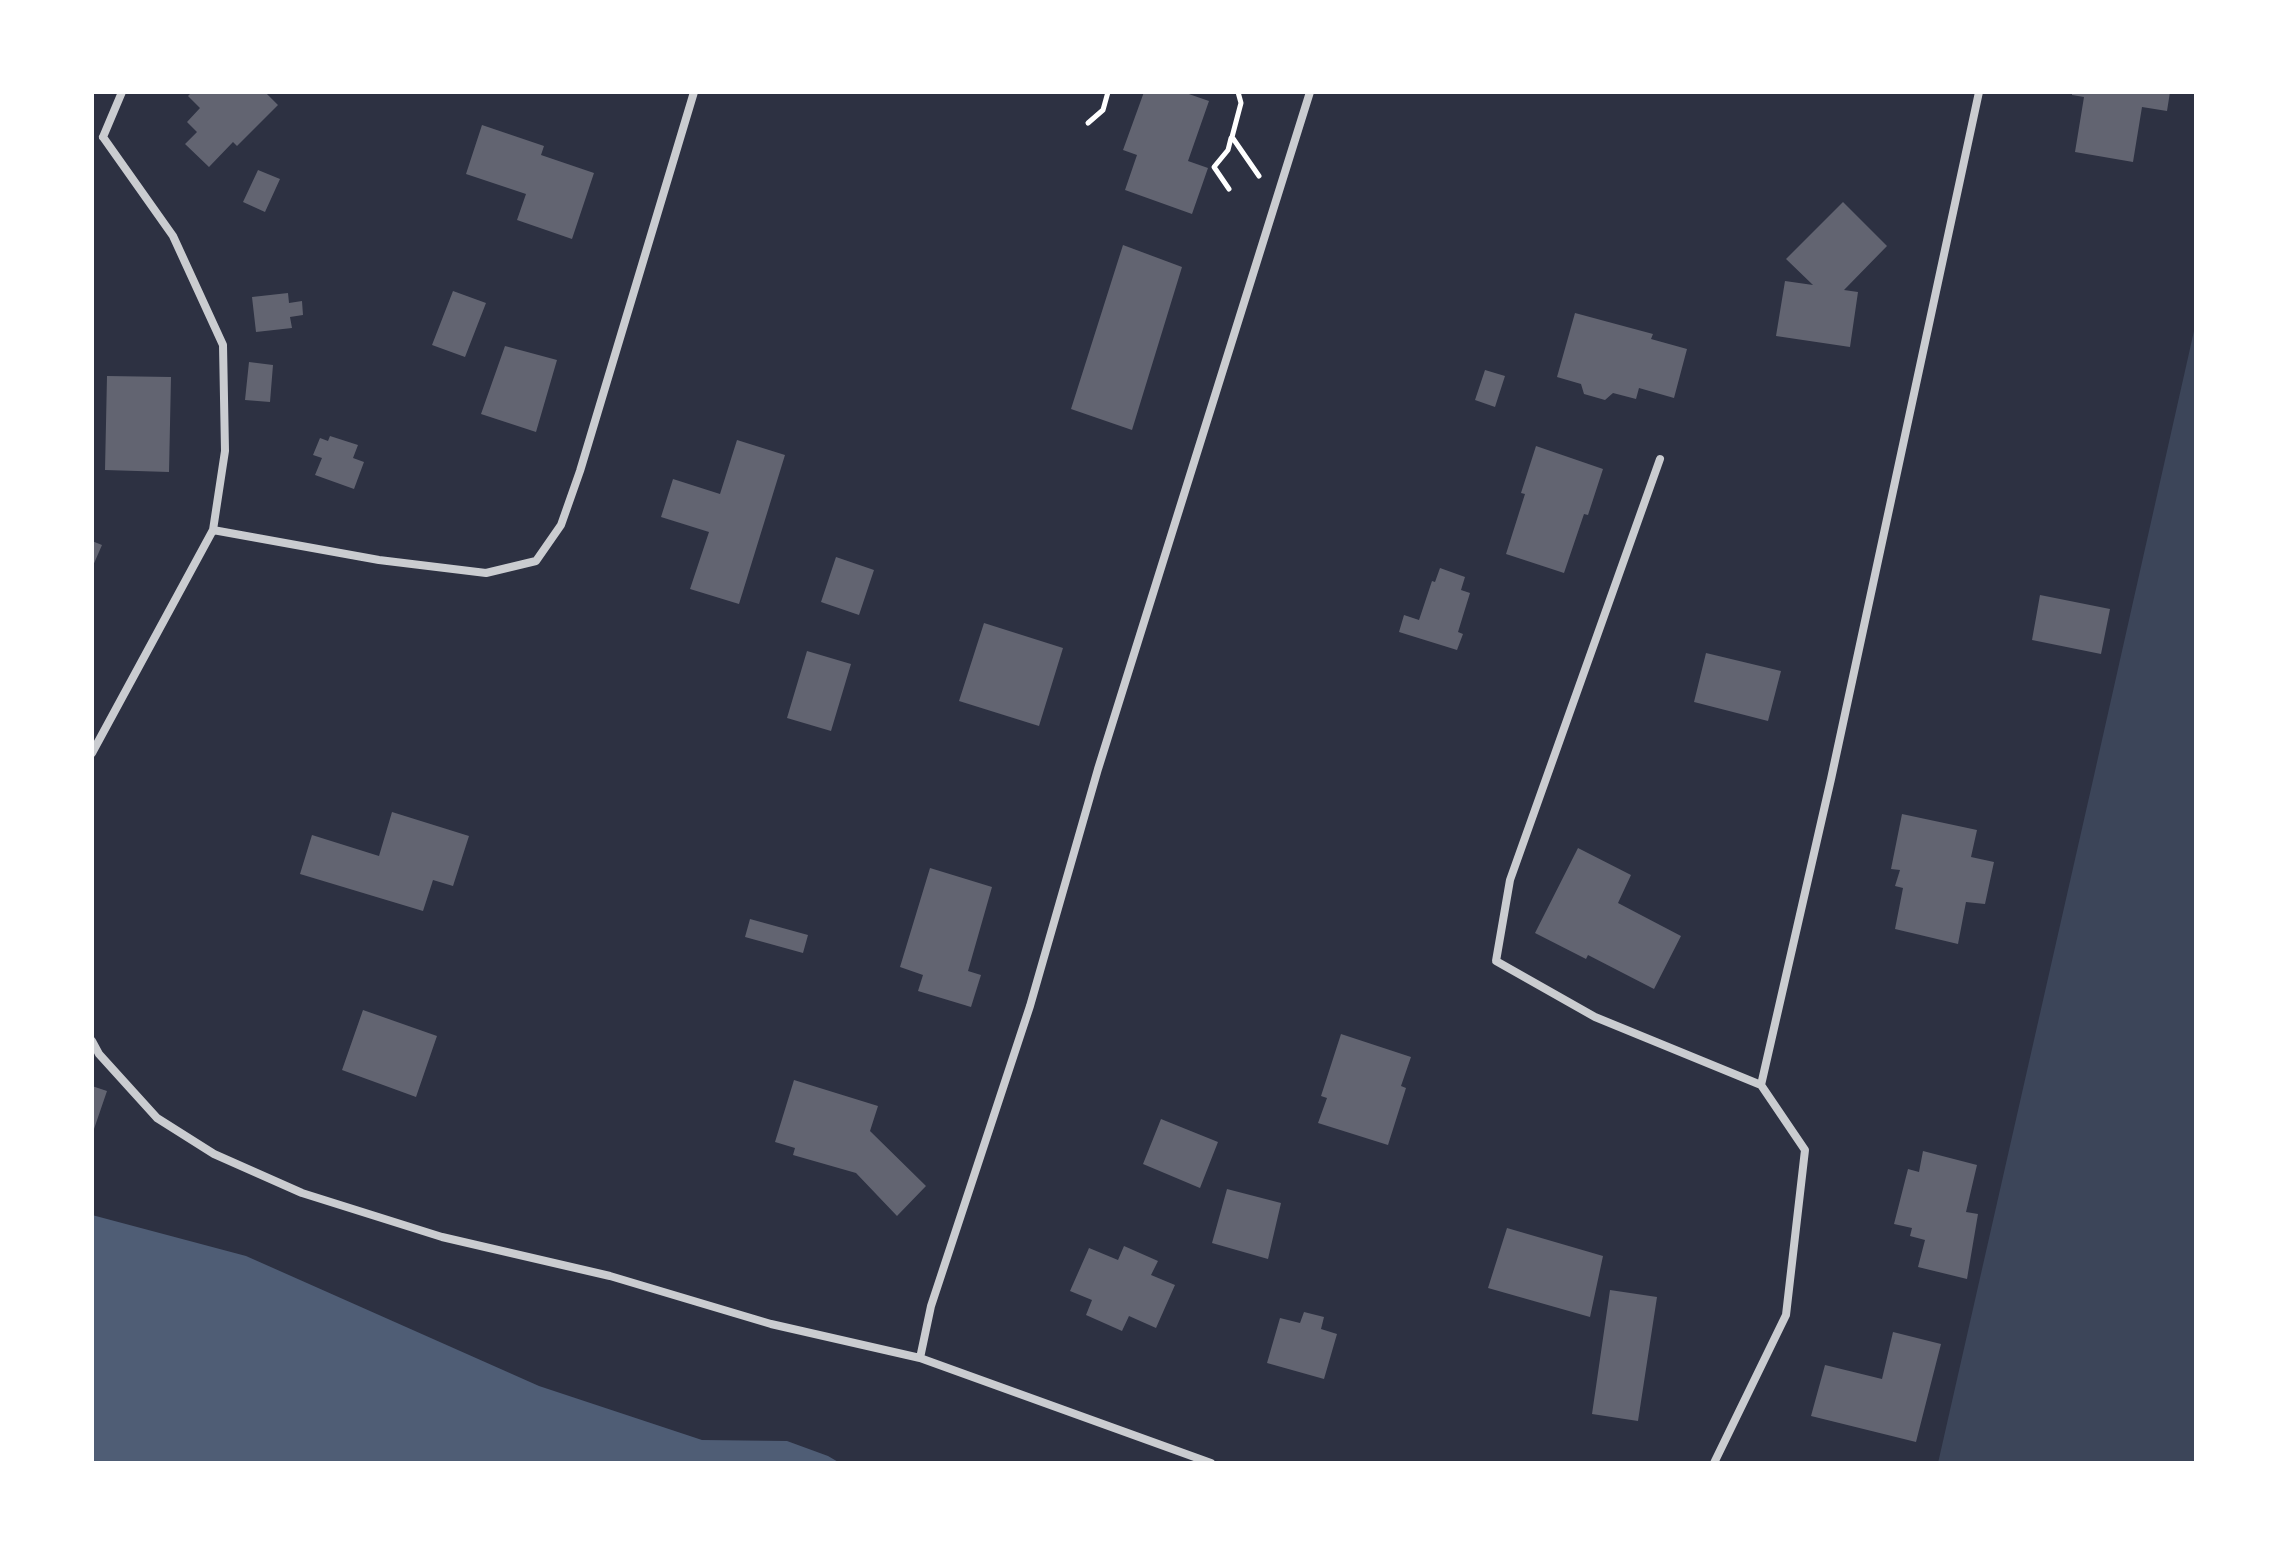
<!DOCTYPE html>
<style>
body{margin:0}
#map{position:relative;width:2288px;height:1555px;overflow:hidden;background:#2d3142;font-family:"Roboto Condensed",sans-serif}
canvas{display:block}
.frame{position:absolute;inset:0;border:94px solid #fff;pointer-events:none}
</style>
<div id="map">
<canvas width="2288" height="1555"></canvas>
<div class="frame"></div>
</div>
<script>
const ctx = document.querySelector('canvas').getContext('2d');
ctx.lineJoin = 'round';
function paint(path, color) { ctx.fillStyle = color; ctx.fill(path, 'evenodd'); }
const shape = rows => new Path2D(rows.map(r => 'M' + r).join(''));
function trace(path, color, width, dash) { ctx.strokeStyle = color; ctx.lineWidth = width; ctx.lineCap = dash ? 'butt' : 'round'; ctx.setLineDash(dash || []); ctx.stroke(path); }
paint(shape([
 [2196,322,2196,1463,1938,1463,2093,780]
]), '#3c4559');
paint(shape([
 [92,1215,246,1256,539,1386,702,1440,787,1441,828,1456,840,1463,92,1463]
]), '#4f5d75');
paint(shape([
 [192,92,265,92,278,105,237,146,233,142,209,167,185,144,197,132,187,122,200,108,188,96],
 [1144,92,1183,92,1209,101,1188,161,1208,168,1192,214,1125,190,1137,155,1123,150],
 [2072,92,2170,92,2167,111,2142,107,2133,162,2075,152,2084,97,2072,95],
 [482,125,544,146,541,155,594,173,572,239,517,220,526,194,466,174],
 [258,170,280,179,265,212,243,202],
 [1843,202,1887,246,1844,290,1858,292,1850,347,1776,336,1785,281,1813,285,1786,259],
 [1123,245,1182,267,1132,430,1071,409],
 [453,291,486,303,465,357,432,345],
 [288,293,289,303,302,301,303,315,290,317,292,328,256,332,252,297],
 [1575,313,1653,334,1651,339,1687,349,1674,398,1639,388,1636,399,1613,393,1605,400,1584,394,1581,384,1557,377],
 [505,346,557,360,536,432,481,414],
 [249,362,273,365,270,402,245,400],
 [1485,370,1505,376,1495,407,1475,400],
 [107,376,171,377,169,472,105,470],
 [330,436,358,445,353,458,364,462,354,489,315,475,322,458,313,455,320,438,328,441],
 [737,440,785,455,739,604,690,589,709,532,661,517,673,479,720,494],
 [1536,446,1603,469,1588,515,1584,514,1564,573,1506,554,1525,494,1521,493],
 [92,541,102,545,92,568],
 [836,557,874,570,859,615,821,602],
 [1440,568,1465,577,1461,590,1470,593,1458,632,1463,634,1457,650,1399,632,1404,615,1419,620,1432,581,1435,582],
 [2040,595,2110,609,2101,654,2032,640],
 [984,623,1063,648,1039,726,959,701],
 [807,651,851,664,831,731,787,718],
 [1706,653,1781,671,1768,721,1694,702],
 [392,812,469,836,453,886,433,880,423,911,300,874,312,835,379,856],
 [1902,814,1977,830,1971,857,1994,862,1985,904,1966,902,1958,944,1895,929,1903,888,1895,886,1900,870,1891,869],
 [1578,848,1631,875,1618,903,1681,936,1654,989,1588,955,1586,959,1535,933],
 [930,868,992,887,968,971,981,975,971,1007,918,991,923,975,900,967],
 [750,919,808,935,803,953,745,937],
 [363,1010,437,1036,416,1097,342,1070],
 [1341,1034,1411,1057,1401,1086,1406,1088,1388,1145,1318,1123,1327,1098,1321,1096],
 [794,1080,878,1106,870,1131,926,1186,897,1216,856,1173,793,1155,795,1148,775,1142],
 [92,1086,107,1091,94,1129,92,1128],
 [1161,1119,1218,1142,1200,1188,1143,1164],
 [1923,1151,1977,1165,1966,1212,1978,1214,1967,1279,1918,1267,1925,1240,1910,1236,1912,1228,1894,1224,1908,1169,1919,1172],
 [1227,1189,1281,1203,1268,1259,1212,1243],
 [1507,1228,1603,1256,1590,1317,1488,1288],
 [1124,1246,1158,1261,1151,1275,1175,1285,1156,1328,1129,1316,1122,1331,1086,1315,1092,1300,1070,1291,1089,1248,1118,1260],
 [1610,1290,1657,1297,1638,1421,1592,1414],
 [1304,1312,1324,1317,1321,1329,1337,1334,1324,1379,1267,1363,1280,1318,1300,1323],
 [1893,1332,1941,1344,1916,1442,1811,1416,1825,1365,1882,1379]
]), '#626471');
trace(shape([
 [1238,92,1241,103,1232,137,1259,176],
 [1088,123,1103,110,1108,92],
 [1229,189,1214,167,1228,150,1231,138]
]), '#fff', 5);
trace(shape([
 [103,137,122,92],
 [1660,459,1510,880,1496,961,1595,1017,1761,1085],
 [213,530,379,560,486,573,536,561,561,525,580,471,694,92],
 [92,753,213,530,225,451,223,345,173,236,103,137],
 [92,1041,99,1054,157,1118,214,1154,302,1193,442,1237,610,1276,771,1324,920,1358,1211,1463],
 [1761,1085,1831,779,1979,92],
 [920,1358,931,1306,1030,1006,1098,769,1310,92],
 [1714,1463,1786,1315,1805,1150,1761,1085]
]), '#caccd0', 8);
</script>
